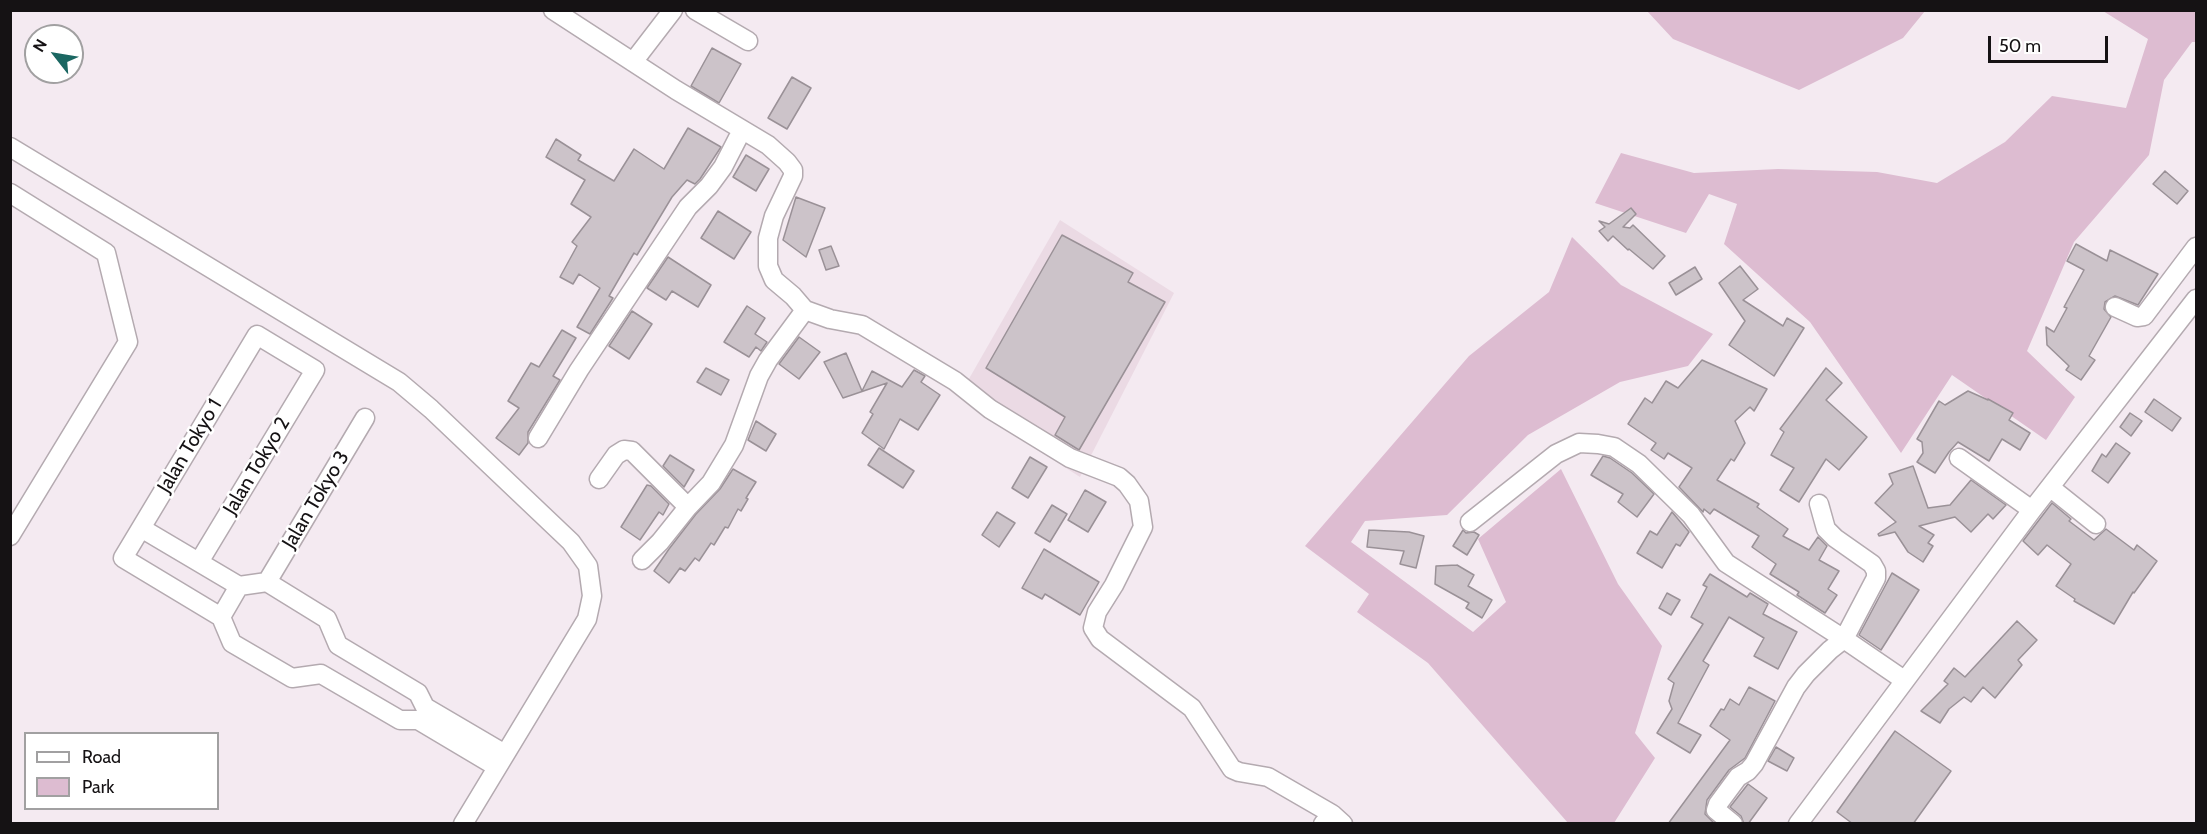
<!DOCTYPE html>
<style>
body{margin:0}
#map{position:relative;width:2207px;height:834px;overflow:hidden;background:#f4eaf1;font-family:Cabin,sans-serif}
canvas{display:block}
.frame{position:absolute;inset:0;border:12px solid #151214;pointer-events:none}
.legend{position:absolute;left:24px;top:732px;width:195px;height:78px;box-sizing:border-box;background:#fff;border:2px solid #a1a0a1;margin:0;padding:8px 10px;list-style:none;font-size:18px;color:#151214}
.legend li{display:flex;align-items:center;gap:12px;height:30px}
.legend b{width:30px;border:2px solid #a1a0a1}
.north{position:absolute;left:24px;top:24px;width:60px;height:60px;box-sizing:border-box;background:#fff;border:2px solid #a1a0a1;border-radius:50%;rotate:301deg;font-size:16px;font-weight:700;line-height:24px;text-align:center;color:#151214}
.north::after{content:'';display:block;margin:auto;width:21px;height:27px;background:#1b6762;clip-path:polygon(50% 0,100% 100%,50% 72%,0 100%)}
.scale{position:absolute;left:1988px;top:36px;width:120px;height:27px;box-sizing:border-box;border:3px solid #151214;border-top:0;padding-left:8px;font-size:18px;line-height:21px;white-space:nowrap;color:#151214;-webkit-text-stroke:4px #fff;paint-order:stroke}
</style>
<div id="map">
<canvas width="2207" height="834"></canvas>
<div class="frame"></div>
<ul class="legend">
<li><b style="height:8px;background:#fff"></b>Road</li>
<li><b style="height:16px;background:#ddbcd1"></b>Park</li>
</ul>
<div class="north">N</div>
<div class="scale">50 m</div>
</div>
<script>
const ctx = document.querySelector('canvas').getContext('2d');
ctx.lineJoin = 'round';
function paint(path, color) { ctx.fillStyle = color; ctx.fill(path, 'evenodd'); }
const shape = rows => new Path2D(rows.map(r => 'M' + r).join(''));
function trace(path, color, width, dash) { ctx.strokeStyle = color; ctx.lineWidth = width; ctx.lineCap = dash ? 'butt' : 'round'; ctx.setLineDash(dash || []); ctx.stroke(path); }
function label(font, color, halo, rows, align = 'center') {
  ctx.font = font + ' Cabin,sans-serif'; ctx.lineWidth = 5; ctx.setLineDash([]); ctx.textBaseline = 'middle'; ctx.strokeStyle = halo; ctx.fillStyle = color; for (const [text, x, y, turn = 0] of rows) {
    ctx.save(); ctx.translate(x, y); ctx.rotate((+turn || 0) * Math.PI / 180); ctx.textAlign = isNaN(turn) ? turn : align; if (halo) ctx.strokeText(text, 0, 0); ctx.fillText(text, 0, 0); ctx.restore();
  }
}
paint(shape([
 [1060,220,1174,293,1080,477,1041,452,966,384]
]), '#ebdae4');
paint(shape([
 [1647,11,1925,11,1903,38,1799,90,1673,39],
 [2103,11,2196,11,2196,42,2192,42,2164,80,2149,155,2074,242,2027,351,2075,397,2046,440,1952,375,1901,453,1810,322,1724,244,1737,204,1709,194,1686,233,1595,203,1621,153,1694,173,1778,169,1877,172,1937,183,2005,142,2052,96,2126,108,2148,39],
 [1572,237,1621,285,1713,334,1688,366,1620,382,1528,435,1447,515,1365,521,1351,542,1473,632,1506,602,1478,539,1561,469,1618,584,1662,646,1635,733,1655,758,1614,823,1568,823,1428,663,1357,612,1369,594,1305,546,1469,356,1549,292]
]), '#ddbcd1');
const building = shape([
 [712,48,741,64,719,103,691,86,712,48],
 [792,77,811,88,787,129,768,118,792,77],
 [688,128,721,147,700,179,695,184,687,180,672,197,637,255,634,253,609,296,613,298,590,334,577,327,600,288,579,274,573,284,560,277,577,246,572,242,591,217,571,204,585,180,546,157,556,139,581,155,578,160,614,181,634,149,664,169,688,128],
 [746,155,769,169,756,191,733,177,746,155],
 [2165,171,2188,191,2177,204,2153,184,2165,171],
 [796,197,825,208,806,257,783,240,796,197],
 [1631,208,1636,214,1623,227,1630,228,1633,225,1665,256,1653,269,1629,249,1628,250,1613,236,1608,241,1599,231,1605,227,1599,221,1609,224,1631,208],
 [718,211,751,232,734,259,701,238,718,211],
 [1062,235,1133,273,1128,282,1165,302,1079,450,1055,435,1065,417,986,368,1062,235],
 [2076,244,2107,261,2110,250,2158,274,2138,305,2115,296,2105,302,2104,309,2111,317,2089,356,2095,360,2081,380,2066,370,2069,366,2047,345,2046,327,2054,332,2067,308,2064,307,2084,270,2067,261,2076,244],
 [831,246,839,266,826,270,819,250,831,246],
 [668,257,711,285,698,307,672,291,666,300,647,288,668,257],
 [1740,266,1758,289,1743,300,1783,326,1787,318,1804,328,1774,376,1729,345,1745,321,1719,283,1740,266],
 [1695,267,1702,279,1676,295,1669,283,1695,267],
 [747,306,765,318,755,334,767,342,761,351,756,347,749,357,724,342,747,306],
 [632,311,652,324,629,359,609,346,632,311],
 [562,330,576,338,553,376,560,380,528,432,528,443,519,455,496,438,519,408,508,401,531,363,539,367,562,330],
 [799,337,820,352,799,379,779,364,799,337],
 [846,353,862,391,872,371,902,387,914,370,925,376,921,382,940,395,918,430,900,419,884,449,862,433,873,414,870,412,887,383,843,398,824,362,846,353],
 [1702,360,1767,389,1754,411,1750,407,1735,421,1745,443,1734,461,1731,459,1717,480,1759,504,1757,507,1788,529,1783,536,1809,550,1818,537,1827,546,1819,560,1839,571,1828,589,1837,595,1825,613,1797,595,1799,592,1770,574,1776,564,1752,547,1759,536,1714,509,1710,514,1704,509,1703,512,1679,487,1692,468,1668,453,1664,459,1651,450,1656,443,1628,424,1645,398,1652,403,1666,381,1678,388,1702,360],
 [706,368,729,380,721,395,697,382,706,368],
 [1826,368,1842,383,1826,400,1867,437,1839,470,1826,459,1799,502,1780,490,1794,468,1771,455,1784,432,1780,429,1826,368],
 [1968,391,1988,400,1988,399,2013,413,2009,420,2030,433,2020,450,2002,439,1989,461,1958,442,1949,452,1935,473,1917,462,1923,453,1922,442,1917,439,1939,401,1945,405,1968,391],
 [2154,399,2181,418,2172,431,2145,412,2154,399],
 [2130,413,2142,421,2131,436,2120,427,2130,413],
 [756,421,776,434,766,451,748,440,756,421],
 [2116,443,2130,453,2108,483,2092,471,2102,454,2106,457,2116,443],
 [879,448,914,471,903,488,868,465,879,448],
 [670,455,694,470,684,487,663,466,670,455],
 [1603,456,1610,458,1632,473,1654,494,1637,517,1618,502,1623,494,1591,475,1603,456],
 [1030,457,1047,467,1028,498,1012,488,1030,457],
 [1913,466,1928,508,1950,505,1971,480,2006,505,1993,519,1988,514,1971,532,1955,517,1919,526,1934,535,1928,543,1933,546,1923,562,1908,552,1895,532,1879,536,1878,534,1896,522,1875,503,1893,484,1889,474,1913,466],
 [733,469,756,482,746,498,748,499,741,511,738,509,728,528,725,527,714,545,711,543,699,561,695,558,685,571,680,568,669,583,654,571,669,549,696,514,720,489,733,469],
 [647,485,651,486,669,504,663,515,659,512,640,540,621,527,647,485],
 [1085,490,1106,502,1088,532,1068,520,1085,490],
 [2052,503,2071,519,2069,521,2094,540,2106,529,2134,550,2137,545,2157,561,2134,593,2133,592,2114,624,2074,601,2075,599,2056,586,2071,564,2047,545,2038,555,2023,541,2052,503],
 [1052,505,1067,514,1050,542,1035,533,1052,505],
 [997,512,1015,523,999,547,982,535,997,512],
 [1672,512,1689,532,1680,546,1676,544,1662,568,1637,553,1650,531,1657,535,1672,512],
 [1369,530,1409,532,1424,536,1416,568,1400,564,1404,551,1367,547,1369,530],
 [1463,530,1466,533,1474,532,1479,535,1467,555,1453,546,1463,530],
 [1044,549,1099,582,1080,615,1045,594,1042,599,1022,588,1044,549],
 [1457,565,1474,575,1468,586,1492,600,1482,618,1466,608,1469,603,1435,584,1436,566,1457,565],
 [1892,573,1919,590,1881,650,1859,635,1892,573],
 [1710,574,1747,597,1750,593,1768,604,1763,614,1797,632,1778,669,1754,656,1764,638,1729,617,1703,661,1709,665,1678,723,1701,735,1690,753,1657,733,1672,709,1669,701,1674,683,1668,679,1703,624,1691,617,1707,587,1703,585,1710,574],
 [1667,593,1680,600,1671,615,1659,608,1667,593],
 [2017,621,2037,640,2018,660,2022,665,1995,698,1983,687,1971,702,1964,697,1949,709,1940,723,1921,711,1948,684,1944,681,1954,668,1965,677,2017,621],
 [1749,687,1775,701,1745,758,1729,770,1707,800,1705,814,1715,824,1668,824,1730,740,1710,726,1721,709,1724,710,1730,699,1739,705,1749,687],
 [1895,731,1951,771,1913,824,1853,824,1837,812,1895,731],
 [1776,747,1794,758,1787,771,1768,761,1776,747],
 [1748,784,1767,798,1748,824,1744,824,1741,816,1730,807,1748,784]
]);
paint(building, '#ccc3c9');
trace(building, '#9a9197', 1.5);
const street = shape([
 [553,10,676,90,768,145,787,162,793,170,793,176,774,216,768,238,768,266,774,280,793,296,805,310,830,319,862,325,955,381,990,409,1070,458,1119,477,1127,484,1139,501,1143,527,1114,585,1097,612,1093,628,1100,639,1192,708,1232,769,1239,772,1268,777,1332,814],
 [695,10,748,41],
 [633,62,673,10],
 [10,147,399,382,431,409,571,542,588,566,592,596,587,619,463,824],
 [10,193,106,253,128,342,10,536],
 [2115,307,2137,317,2144,316,2196,247],
 [538,438,579,370,688,207,709,186,723,167,742,130],
 [1959,458,2032,510],
 [599,479,616,455,624,450,632,451,688,507],
 [2051,488,2096,524],
 [1819,504,1826,529,1835,538,1872,564,1876,571,1876,578,1844,639,1904,680],
 [1470,522,1556,454,1579,443,1598,444,1614,447,1639,464,1691,515,1726,563,1844,639,1830,650,1806,674,1796,687,1754,764,1748,771,1738,777,1718,804,1716,810,1733,824],
 [141,528,239,586,267,582,327,619,338,645,418,693,425,707,505,754],
 [642,560,660,542,688,507,711,483,734,445,759,376,768,360,805,310],
 [199,562,315,370,257,335,123,558,221,617,232,643,292,678,321,674,400,720,418,720,497,767],
 [267,582,365,418],
 [221,617,239,586],
 [1323,824,1332,814,1343,824],
 [1798,824,2032,510,2196,299]
]);
trace(street, '#b4aab0', 21);
trace(street, '#fff', 18);
label('20px', '#151214', '#fff', [
 ["Jalan Tokyo 1",190,446,-59],
 ["Jalan Tokyo 2",257,466,-59],
 ["Jalan Tokyo 3",316,500,-59]
]);
</script>
